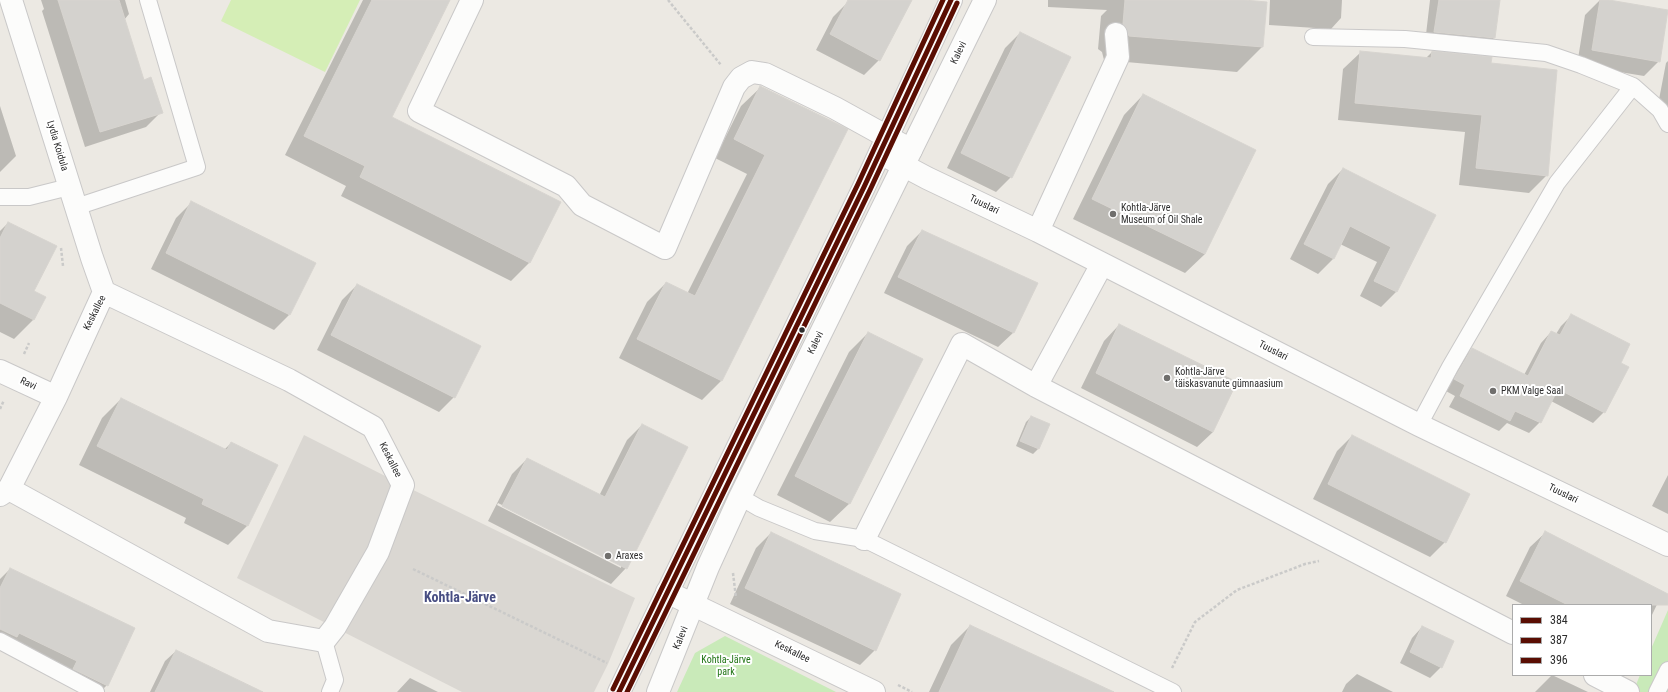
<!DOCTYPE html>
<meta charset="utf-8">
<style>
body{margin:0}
#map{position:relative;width:1668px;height:692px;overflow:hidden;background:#ece9e3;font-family:"Roboto Condensed",sans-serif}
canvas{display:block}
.legend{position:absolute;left:1512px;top:604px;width:140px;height:72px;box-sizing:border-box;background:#fff;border:1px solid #ababab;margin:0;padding:5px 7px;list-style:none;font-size:12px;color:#2d2d2d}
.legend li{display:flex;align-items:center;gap:8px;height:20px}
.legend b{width:20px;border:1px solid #ababab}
</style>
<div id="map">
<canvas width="1668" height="692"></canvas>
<ul class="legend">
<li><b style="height:5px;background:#5a0e03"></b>384</li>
<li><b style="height:5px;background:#5a0e03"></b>387</li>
<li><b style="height:5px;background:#5a0e03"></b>396</li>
</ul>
</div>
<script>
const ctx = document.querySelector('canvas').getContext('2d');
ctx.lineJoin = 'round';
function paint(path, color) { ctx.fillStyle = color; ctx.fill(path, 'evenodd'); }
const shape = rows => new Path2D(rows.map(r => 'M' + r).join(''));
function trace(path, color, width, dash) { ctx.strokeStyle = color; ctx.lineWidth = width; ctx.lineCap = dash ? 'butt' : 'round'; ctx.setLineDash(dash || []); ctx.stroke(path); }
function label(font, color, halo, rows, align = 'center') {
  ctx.font = font + ' "Roboto Condensed",sans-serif'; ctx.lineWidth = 4; ctx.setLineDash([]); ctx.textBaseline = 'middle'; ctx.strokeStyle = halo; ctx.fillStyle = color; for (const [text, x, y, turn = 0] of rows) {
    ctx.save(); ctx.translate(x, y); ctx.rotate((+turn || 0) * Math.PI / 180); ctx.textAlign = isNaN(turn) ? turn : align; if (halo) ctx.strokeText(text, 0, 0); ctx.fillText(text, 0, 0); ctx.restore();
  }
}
paint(shape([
 [1668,610,1668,692,1633,692,1640,675,1651,675,1651,649],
 [725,636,836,692,677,692,695,653]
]), '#c9eab9');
paint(shape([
 [231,0,360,0,325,72,221,21]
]), '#d5eeb6');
paint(shape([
 [304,435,403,485,635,598,608,664,594,692,462,692,237,578]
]), '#dad7d2');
paint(shape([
 [41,0,125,0,129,14,124,20,143,81,161,112,146,127,85,147,42,11,44,9],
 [363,0,449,0,390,118,530,262,511,281,341,196,346,186,285,155],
 [850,0,911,0,879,60,864,75,816,50,833,17],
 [1048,0,1232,0,1262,47,1237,72,1104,60,1102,52,1098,49,1101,16,1107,10,1048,7],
 [1270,0,1342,0,1341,18,1331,29,1269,25],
 [1430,0,1499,0,1494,38,1483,48,1425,43],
 [1600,0,1603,0,1659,61,1644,76,1577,65,1585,15],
 [1020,33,1011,177,996,192,947,168,1005,48],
 [1361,52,1426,58,1432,52,1490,64,1547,175,1529,193,1459,185,1465,132,1338,120,1343,69],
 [1668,61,1668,112,1657,110,1666,63],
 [761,87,847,130,721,381,702,400,619,358,647,302,666,283,687,294,747,174,715,158,741,106],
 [1143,95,1205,254,1185,273,1073,219,1124,115],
 [0,106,16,156,0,172],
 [1343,169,1435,215,1396,292,1381,307,1360,296,1377,262,1340,244,1333,259,1318,274,1290,259,1328,184],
 [191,203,289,315,274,330,151,269,176,218],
 [8,223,33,292,33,320,14,339,0,332,0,231],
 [922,231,1014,332,998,347,884,293,907,246],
 [357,285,454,397,439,412,317,350,342,300],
 [1572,315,1604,412,1593,423,1551,401,1540,422,1529,433,1507,423,1499,431,1449,407,1455,396,1444,390,1461,360,1472,349,1524,375,1541,343,1551,332,1556,334,1561,326],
 [1119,325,1213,432,1197,447,1081,388,1104,341],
 [868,333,850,503,830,522,777,495,849,352],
 [121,399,224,450,231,443,277,466,247,526,228,545,184,523,186,518,79,465,102,418],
 [1031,417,1048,424,1038,449,1033,454,1016,446,1026,422],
 [642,425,687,448,626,568,611,584,488,521,512,474,527,459,599,496,627,440],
 [498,503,621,565,621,568,497,505],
 [1352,436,1445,542,1430,557,1313,499,1337,451],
 [1668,475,1668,514,1652,506],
 [771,533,875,650,860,665,730,604,756,548],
 [1545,533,1663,592,1651,617,1651,605,1524,605,1506,596,1530,547],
 [10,569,107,685,100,692,0,644,0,579],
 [970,626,1104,692,929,692,951,645],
 [1422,627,1441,667,1430,678,1400,663,1412,638],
 [176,651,261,692,150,692,165,661],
 [1357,674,1393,692,1342,692,1346,684],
 [1552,675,1588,692,1535,692],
 [410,678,438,692,397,692]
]), '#0003');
const building = shape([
 [58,0,119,0,144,80,151,77,163,113,100,132,58,0],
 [372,0,450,0,392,117,561,202,530,263,360,177,365,166,304,136,372,0],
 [848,0,912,0,880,61,830,34,848,0],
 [1125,0,1244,0,1267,2,1263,47,1129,36,1126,27,1123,24,1125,0],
 [1439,0,1500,0,1495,38,1434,32,1439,0],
 [1600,0,1609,0,1668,10,1660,62,1592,50,1600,0],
 [1020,32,1071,57,1012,178,961,153,1020,32],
 [1360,51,1431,58,1432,51,1492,57,1491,63,1557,70,1548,176,1476,168,1482,115,1355,103,1360,51],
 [760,86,848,129,722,381,637,339,666,282,695,296,765,155,734,139,760,86],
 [1143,94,1256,150,1205,254,1092,199,1143,94],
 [1343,168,1436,215,1397,292,1374,281,1391,247,1350,226,1334,259,1304,244,1343,168],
 [191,201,316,263,290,315,166,253,191,201],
 [8,222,57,246,34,291,46,297,34,320,0,303,0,238,8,222],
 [922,230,1038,283,1014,333,898,277,922,230],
 [357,284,481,346,455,398,331,335,357,284],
 [1571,314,1630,344,1621,363,1629,367,1605,413,1558,389,1541,423,1515,411,1510,421,1460,396,1465,385,1454,379,1472,348,1528,376,1551,331,1560,335,1571,314],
 [1119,324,1237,382,1213,432,1096,373,1119,324],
 [868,332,923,359,850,504,795,476,868,332],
 [121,398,227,450,231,442,278,465,248,526,202,504,204,499,97,446,121,398],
 [1031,416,1050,424,1039,449,1020,441,1031,416],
 [642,424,688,447,627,569,502,506,527,458,605,497,642,424],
 [1352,435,1470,494,1446,543,1328,484,1352,435],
 [1545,531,1668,594,1668,605,1568,605,1520,581,1545,531],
 [771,532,901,594,876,651,745,588,771,532],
 [10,568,135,628,108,686,73,669,77,661,19,633,17,637,0,629,0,588,10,568],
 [970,625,1114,692,939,692,970,625],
 [1422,626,1454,641,1442,668,1410,652,1422,626],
 [176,650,263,692,155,692,176,650]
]);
paint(building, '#d4d2ce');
trace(building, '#d7d4cf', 1);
const lane = shape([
 [1313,37,1405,39,1546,53,1581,65,1633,86,1557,183,1450,367,1419,425],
 [1633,86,1660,110,1668,124],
 [0,197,29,197,69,187],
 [76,207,197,167,148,0],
 [740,497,759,508,815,531,864,539,1173,692],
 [0,641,96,692],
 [324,641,335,680,330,692],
 [1657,692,1668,670]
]);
const street = shape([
 [11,0,92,258,104,292],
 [472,0,419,111,566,186,582,205,665,248,734,87,741,78,752,72,765,74,835,108,911,150],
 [880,153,927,178,1038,231,1419,425,1668,545],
 [1038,231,1118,57,1116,34],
 [0,371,56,397],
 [1036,386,1102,264],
 [9,489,268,631,324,641,335,627,378,552,403,485,373,427,289,380,104,292],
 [0,495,9,489,56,397,104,292],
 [864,539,962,344,1036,386,1513,633],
 [667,592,874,692],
 [1595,675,1628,692]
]);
const secondary = shape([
 [619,692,864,187,951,0],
 [658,692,708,567,740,497,985,0]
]);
trace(lane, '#c9c8c8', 18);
trace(street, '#c9c8c8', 24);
trace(secondary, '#c9c8c8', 24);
trace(shape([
 [668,0,721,65],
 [61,248,63,266],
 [24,354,29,343],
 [0,409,4,400],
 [413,569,607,663],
 [733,573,736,598],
 [1172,668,1195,622,1237,590,1305,564,1319,561],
 [898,685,912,692]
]), '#cacac9', 2.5, [3, 2]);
trace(lane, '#fcfcfb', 16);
trace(street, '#fcfcfb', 22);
trace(secondary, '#fcfcfb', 22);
trace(shape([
 [619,692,864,187,951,0]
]), '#5a0e03', 5);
trace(shape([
 [627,692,870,190,957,3]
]), '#5a0e03', 5);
trace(shape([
 [613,689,858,184,943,0]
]), '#5a0e03', 5);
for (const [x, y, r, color] of [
 [1113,214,4,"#706f6d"],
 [802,330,3.5,"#2d2d2d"],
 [1167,378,4,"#706f6d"],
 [1493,391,4,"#706f6d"],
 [608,556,4,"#706f6d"]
]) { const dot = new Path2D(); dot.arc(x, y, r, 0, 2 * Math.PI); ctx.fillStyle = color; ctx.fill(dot); trace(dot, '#fff', 1.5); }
label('10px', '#2d2d2d', '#fff', [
 ["Kalevi",959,53,-64],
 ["Lydia Koidula",57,146,73],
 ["Tuuslari",984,205,26],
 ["Keskallee",95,313,-63],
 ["Kalevi",816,343,-64],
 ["Tuuslari",1273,351,27],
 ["Ravi",28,384,25],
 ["Keskallee",390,460,63],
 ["Tuuslari",1563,494,26],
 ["Kalevi",681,638,-68],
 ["Keskallee",792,652,26]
]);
label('10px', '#2d2d2d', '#fff', [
 ["Kohtla-Järve",1121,208],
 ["Museum of Oil Shale",1121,220],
 ["Kohtla-Järve",1175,372],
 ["täiskasvanute gümnaasium",1175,384],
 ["PKM Valge Saal",1501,391],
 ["Araxes",616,556]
], 'left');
label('10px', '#207414', '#fff', [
 ["Kohtla-Järve",726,660],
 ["park",726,672]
]);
label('bold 14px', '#484e83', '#fff', [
 ["Kohtla-Järve",460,598]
]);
</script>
